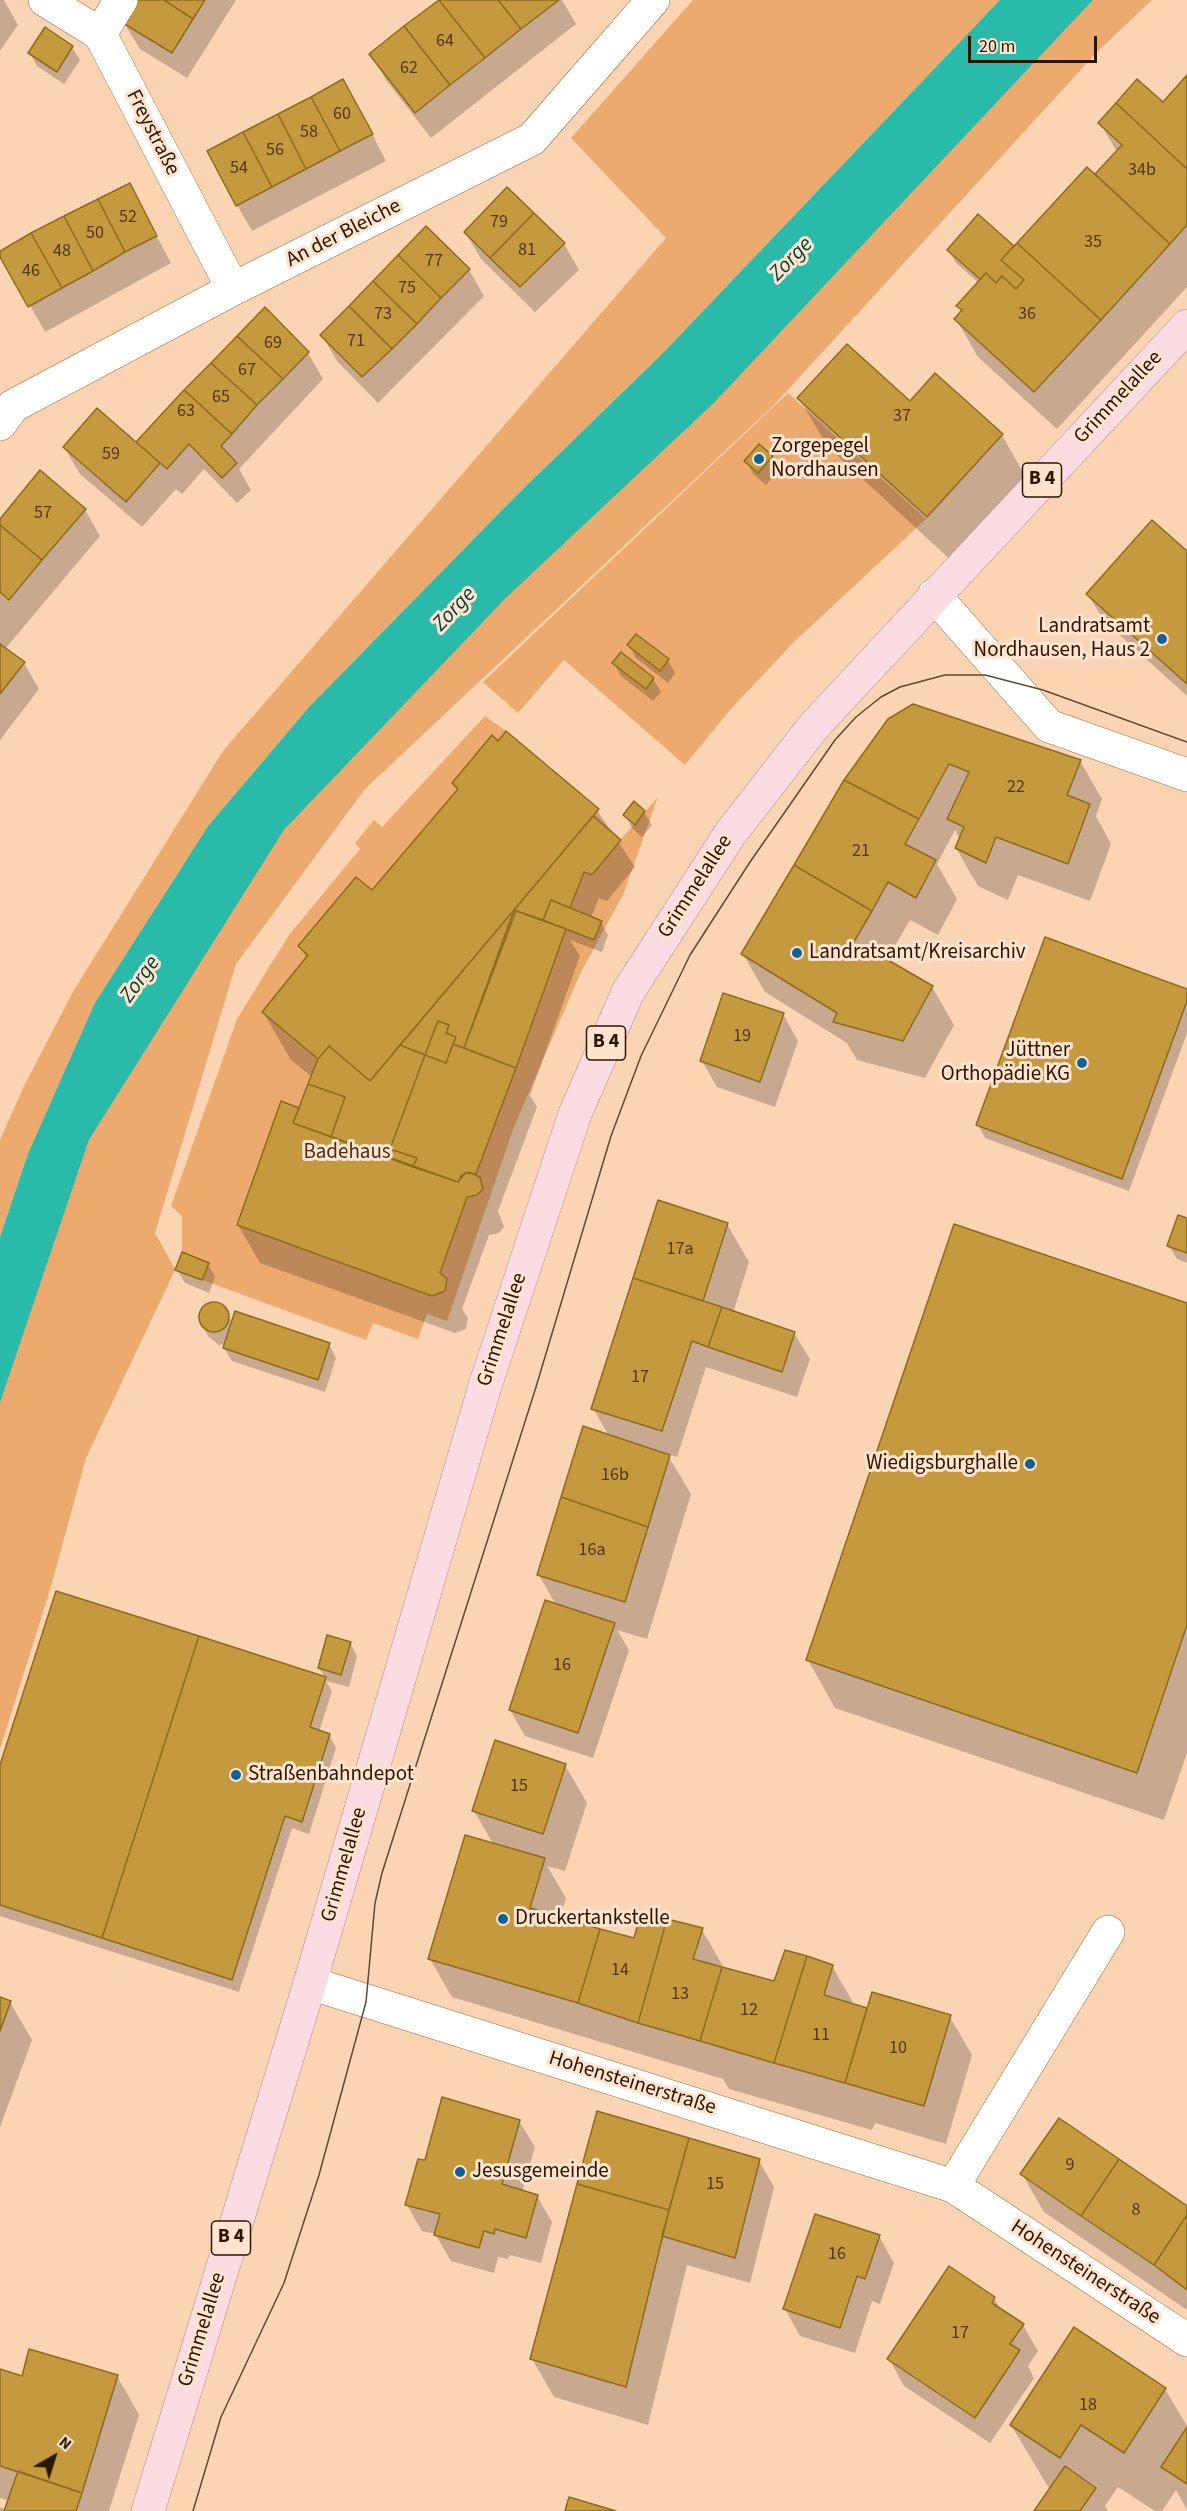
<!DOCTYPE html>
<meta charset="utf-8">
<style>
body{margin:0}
#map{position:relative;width:1187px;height:2511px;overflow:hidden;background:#fbd4b4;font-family:"Source Sans 3",sans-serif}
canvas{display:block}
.north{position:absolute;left:24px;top:2427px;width:60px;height:60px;-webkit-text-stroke:4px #fee4cf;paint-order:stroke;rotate:39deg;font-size:16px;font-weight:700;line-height:24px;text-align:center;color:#2c1601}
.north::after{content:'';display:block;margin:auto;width:21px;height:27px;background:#2c1601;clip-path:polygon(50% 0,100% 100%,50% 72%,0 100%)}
.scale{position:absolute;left:968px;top:36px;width:129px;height:27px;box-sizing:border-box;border:3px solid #2c1601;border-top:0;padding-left:8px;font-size:18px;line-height:21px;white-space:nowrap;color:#2c1601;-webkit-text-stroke:4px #fee4cf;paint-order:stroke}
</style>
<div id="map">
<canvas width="1187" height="2511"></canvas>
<div class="north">N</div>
<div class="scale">20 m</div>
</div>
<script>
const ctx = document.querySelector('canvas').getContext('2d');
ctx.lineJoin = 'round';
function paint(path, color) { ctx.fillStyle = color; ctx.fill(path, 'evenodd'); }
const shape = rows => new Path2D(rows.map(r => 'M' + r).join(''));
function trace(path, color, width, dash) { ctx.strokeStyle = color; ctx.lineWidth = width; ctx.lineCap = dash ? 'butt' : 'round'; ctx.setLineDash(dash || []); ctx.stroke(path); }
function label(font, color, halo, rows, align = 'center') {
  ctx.font = font + ' "Source Sans 3",sans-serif'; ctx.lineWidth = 6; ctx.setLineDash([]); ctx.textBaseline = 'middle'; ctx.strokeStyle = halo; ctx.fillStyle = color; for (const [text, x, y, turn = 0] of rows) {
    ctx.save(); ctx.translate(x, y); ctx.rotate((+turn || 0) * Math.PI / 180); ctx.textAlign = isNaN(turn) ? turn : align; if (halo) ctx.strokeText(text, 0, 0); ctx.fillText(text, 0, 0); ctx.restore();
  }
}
paint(shape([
 [693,0,1000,0,662,354,518,494,310,706,209,825,28,1154,0,1237,0,1140,24,1086,74,990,223,751,666,238,571,138],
 [1093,0,1152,0,1098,51,774,405,365,789,236,964,155,1233,175,1269,182,1252,182,1216,171,1206,237,1019,289,935,360,849,355,843,374,820,382,827,485,716,506,731,621,839,658,797,623,895,581,972,514,1127,447,1321,427,1314,418,1339,373,1323,366,1340,175,1270,86,1458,50,1590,0,1749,0,1403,89,1140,284,830,506,598,714,403],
 [788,393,926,519,793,643,730,710,685,765,564,660,518,713,483,682]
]), '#ecaa6f');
paint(shape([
 [1000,0,1093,0,714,403,506,598,284,830,89,1140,0,1403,0,1237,28,1154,95,1003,209,825,310,706,518,494,662,354]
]), '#29baa9');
paint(shape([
 [0,0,4,0,18,25,0,51],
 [139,0,236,0,187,78,140,49,124,23],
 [440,0,562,0,576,24,431,138,386,80,371,54],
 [72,47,80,60,64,84,37,66,30,53],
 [1187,78,1187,287,1057,429,978,357,956,319,962,313,958,306,979,283,956,263,948,250,978,216,1014,248,1095,176,1117,152,1100,123,1163,104],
 [358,107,386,161,252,231,237,205],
 [129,185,171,263,45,332,0,252],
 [465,232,564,244,579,270,535,312,481,259],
 [469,270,484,296,378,403,337,361,322,335],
 [265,309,308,353,323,379,239,469,251,490,237,503,204,469,182,494,176,489,142,527,80,474,64,447,137,444],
 [799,398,910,403,1002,435,1029,483,955,564,827,446],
 [772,457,779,470,766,485,753,474,746,461],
 [85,510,100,536,5,649,24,663,39,689,0,740,0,520],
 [1187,553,1187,696,1103,620,1088,594],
 [636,636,668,660,675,673,668,683,636,658,629,645],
 [614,663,653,679,661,692,653,701,621,676],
 [889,720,1080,761,1102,799,1096,816,1111,844,1090,901,1018,875,1008,900,978,886,956,848,960,839,955,830,937,864,957,899,938,935,910,920,886,961,932,987,954,1025,925,1078,857,1060,847,1043,765,992,743,954],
 [453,783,597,810,635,867,607,901,599,898,591,918,601,922,608,935,602,952,570,940,580,956,530,1095,537,1107,498,1211,504,1227,499,1233,489,1235,462,1309,468,1318,466,1329,455,1333,260,1263,238,1225,300,1110,312,1077,291,1060,263,1012,307,959,300,946,373,893,458,791],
 [635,803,644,812,652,825,642,837,632,828,625,815],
 [1187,990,1187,1033,1129,1191,985,1138,978,1125],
 [783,1014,798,1041,775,1107,717,1087,702,1061],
 [1187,1220,1187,1263,1177,1259,1169,1246],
 [727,1224,749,1262,733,1313,794,1333,810,1359,797,1397,706,1367,677,1457,667,1454,691,1494,647,1639,617,1630,629,1650,593,1758,525,1736,510,1710,556,1605,539,1575,609,1436,593,1408],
 [208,1264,215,1277,209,1293,185,1283,177,1270],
 [209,1304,218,1304,233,1322,329,1344,336,1358,325,1392,232,1361,224,1348,226,1344,219,1345,208,1336,201,1322,201,1313],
 [1187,1305,1187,1753,1164,1820,835,1708,808,1660],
 [57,1593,326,1679,319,1668,350,1643,357,1656,349,1687,326,1681,332,1691,319,1732,329,1735,336,1748,309,1834,292,1828,239,1992,0,1916,0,1770],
 [565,1765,587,1803,565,1871,547,1866,566,1898,560,1918,635,1940,702,1930,724,1968,775,1983,832,1966,855,2006,868,2010,950,2017,972,2055,946,2144,875,2123,872,2130,729,2089,723,2079,452,1997,430,1959,494,1845,474,1811],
 [0,1999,10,2002,32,2040,0,2127],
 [598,2113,759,2161,774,2187,750,2283,687,2265,648,2425,554,2397,532,2359],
 [519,2121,535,2147,522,2192,537,2196,552,2222,541,2263,510,2255,508,2259,498,2257,494,2273,451,2261,435,2234,422,2231,407,2205,426,2162],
 [1022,2174,1187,2207,1187,2310,1044,2212],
 [879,2236,894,2263,880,2304,872,2301,855,2353,800,2336,785,2309],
 [994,2298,1001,2311,1023,2325,1038,2351,1028,2366,1034,2378,990,2443,904,2386,889,2359],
 [0,2371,23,2378,117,2376,139,2415,109,2511,0,2511,0,2507,6,2510,9,2501,0,2498],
 [1165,2389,1187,2426,1187,2510,1176,2490,1162,2511,1155,2511,1118,2487,1105,2506,1108,2511,1036,2511,1050,2490,1011,2425]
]), '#0003');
const building = shape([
 [137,0,164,0,193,19,172,53,123,23,137,0],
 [164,0,205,0,193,19,164,0],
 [439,0,498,0,521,29,485,58,439,0],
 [439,0,485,58,450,85,404,26,439,0],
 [498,0,559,0,521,29,498,0],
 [404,26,450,85,415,113,369,54,404,26],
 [45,27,73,46,57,72,28,53,45,27],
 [1187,75,1187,169,1116,103,1137,79,1163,102,1187,75],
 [343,79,373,134,340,151,311,97,343,79],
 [311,97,340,151,306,169,278,114,311,97],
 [1116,103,1187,169,1187,225,1170,244,1095,174,1122,145,1098,123,1116,103],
 [278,114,306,169,272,187,243,132,278,114],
 [243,132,272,187,236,206,207,151,243,132],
 [1087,167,1170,244,1101,320,1017,243,1087,167],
 [130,183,157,236,125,252,98,199,130,183],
 [507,187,534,213,490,258,464,232,507,187],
 [98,199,125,252,93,271,64,216,98,199],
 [534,213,565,243,520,287,490,258,534,213],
 [978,214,1014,246,1001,260,1024,280,1016,289,1002,276,996,283,986,273,980,279,947,250,978,214],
 [64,216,93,271,62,288,31,233,64,216],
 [426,226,470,269,441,298,398,255,426,226],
 [31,233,62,288,28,307,0,257,0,251,31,233],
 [1017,243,1101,320,1034,392,954,319,962,310,956,306,986,273,996,283,1002,276,1016,289,1024,280,1001,260,1017,243],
 [398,255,441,298,417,324,373,281,398,255],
 [373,281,417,324,392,349,349,306,373,281],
 [349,306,392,349,362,377,320,335,349,306],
 [265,307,309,352,283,379,237,336,265,307],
 [237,336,283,379,257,405,211,363,237,336],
 [847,344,910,401,935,373,1003,434,927,517,797,398,847,344],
 [211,363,257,405,232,434,184,390,211,363],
 [184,390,232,434,221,446,237,463,222,478,189,444,167,469,136,442,184,390],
 [97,408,160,463,126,502,63,447,97,408],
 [759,444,773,456,758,473,744,461,759,444],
 [40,470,86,509,42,560,0,525,0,519,40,470],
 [1152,520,1187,551,1187,684,1086,594,1152,520],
 [0,525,42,560,9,600,0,592,0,525],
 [636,634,669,659,660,671,627,645,636,634],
 [0,644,25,662,0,694,0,644],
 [621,652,654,678,646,689,612,663,621,652],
 [913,704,1081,760,1067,795,1090,804,1068,864,996,837,986,863,955,848,964,827,947,819,969,772,949,764,919,819,844,780,888,719,913,704],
 [506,731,599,809,370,1081,329,1046,318,1059,262,1012,308,955,298,946,356,877,372,890,458,789,452,783,492,735,498,741,506,731],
 [844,780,919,819,905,844,936,860,916,898,888,882,872,911,794,865,844,780],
 [634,801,645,811,635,825,623,815,634,801],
 [593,816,621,840,592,875,584,872,570,908,551,900,543,920,514,910,593,816],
 [794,865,872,911,848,952,863,959,869,949,933,986,903,1041,833,1022,837,1013,741,954,794,865],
 [551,900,602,921,594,940,543,920,551,900],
 [514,910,464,1048,453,1044,456,1037,446,1033,449,1025,438,1021,425,1055,400,1045,514,910],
 [516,911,566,929,516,1068,464,1048,516,911],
 [1045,937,1187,989,1187,1001,1122,1179,976,1125,1045,937],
 [723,993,784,1013,760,1082,700,1061,723,993],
 [438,1021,449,1025,446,1033,456,1037,446,1063,425,1055,438,1021],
 [453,1044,516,1068,476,1174,465,1173,458,1182,413,1167,417,1158,390,1149,425,1055,446,1063,453,1044],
 [400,1045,425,1055,390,1149,417,1158,413,1167,331,1137,345,1097,308,1084,318,1059,329,1046,370,1081,400,1045],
 [308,1084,345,1097,331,1137,293,1123,308,1084],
 [281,1101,299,1108,293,1123,458,1182,461,1176,469,1172,480,1177,483,1189,477,1195,467,1197,440,1273,447,1279,445,1291,432,1296,237,1225,281,1101],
 [658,1200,728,1223,703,1301,633,1278,658,1200],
 [1178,1215,1187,1218,1187,1253,1167,1246,1178,1215],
 [954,1224,1187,1303,1187,1625,1137,1773,806,1660,954,1224],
 [182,1252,209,1263,202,1280,175,1270,182,1252],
 [633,1278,722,1307,708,1347,692,1341,662,1431,591,1409,633,1278],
 '199 1317a15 15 0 1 1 30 0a15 15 0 1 1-30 0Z',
 [722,1307,795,1332,782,1372,708,1347,722,1307],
 [235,1311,330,1343,318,1380,223,1348,235,1311],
 [583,1426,670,1455,648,1527,561,1497,583,1426],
 [561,1497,648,1527,625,1602,537,1575,561,1497],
 [56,1591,199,1636,102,1938,0,1905,0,1765,56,1591],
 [545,1600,615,1623,578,1733,509,1710,545,1600],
 [327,1635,351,1642,341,1675,318,1668,327,1635],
 [199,1636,326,1677,310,1727,330,1734,302,1822,285,1816,232,1980,102,1938,199,1636],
 [495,1740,566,1764,543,1834,472,1811,495,1740],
 [465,1835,545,1858,530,1908,600,1929,578,2003,428,1959,465,1835],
 [641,1912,667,1919,638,2023,578,2003,600,1929,634,1938,641,1912],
 [667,1919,703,1928,693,1959,722,1967,700,2041,638,2023,667,1919],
 [785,1950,807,1956,774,2063,700,2041,722,1967,774,1981,785,1950],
 [807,1956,833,1965,824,1995,867,2008,845,2083,774,2063,807,1956],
 [872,1992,951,2015,924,2106,845,2083,872,1992],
 [0,1997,11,2001,0,2031,0,1997],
 [442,2097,520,2120,502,2184,538,2195,526,2238,495,2229,494,2234,484,2231,479,2248,434,2235,440,2214,405,2205,418,2159,425,2160,442,2097],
 [597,2111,689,2138,669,2210,577,2184,597,2111],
 [1059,2118,1119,2159,1081,2216,1020,2174,1059,2118],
 [689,2138,760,2159,735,2258,662,2236,689,2138],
 [1119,2159,1187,2206,1187,2215,1154,2265,1081,2216,1119,2159],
 [577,2184,669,2210,626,2387,530,2359,577,2184],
 [815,2214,880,2235,865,2279,857,2276,840,2328,783,2309,815,2214],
 [1187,2215,1187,2290,1154,2265,1187,2215],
 [949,2266,995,2297,992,2303,1024,2324,1010,2344,1020,2350,975,2418,887,2359,949,2266],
 [1074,2327,1166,2388,1124,2453,1081,2425,1060,2458,1010,2425,1074,2327],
 [29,2349,118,2375,82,2493,0,2466,0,2369,22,2376,29,2349],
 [1187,2427,1187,2484,1161,2467,1187,2427],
 [1065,2466,1096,2488,1080,2511,1034,2511,1065,2466],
 [18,2471,82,2493,76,2511,4,2511,18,2471],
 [569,2497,616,2511,565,2511,569,2497]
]);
paint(building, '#c5993e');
trace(building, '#8e6b1d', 1.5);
const minor = shape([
 [45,0,100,34,233,289],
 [100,34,121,0],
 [0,424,13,406,233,289,532,139,653,0],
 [934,595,1049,726,1187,775],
 [310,1983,953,2186,1187,2340],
 [953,2186,1108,1932]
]);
const primary = shape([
 [148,2511,310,1983,485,1386,575,1114,628,992,730,834,814,726,1187,326]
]);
trace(minor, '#a26932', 34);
trace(primary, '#b18888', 34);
trace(minor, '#fff', 33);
trace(primary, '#fbdce3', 33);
trace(shape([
 [193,2511,221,2417,284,2283,319,2175,366,2002,375,1903,382,1873,536,1387,611,1136,641,1056,690,955,750,862,835,740,856,717,881,697,900,687,945,675,985,675,1043,690,1187,742]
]), '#624830', 1.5);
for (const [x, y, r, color] of [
 [759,459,6,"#0f6294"],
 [1162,639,6,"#0f6294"],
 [797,953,6,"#0f6294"],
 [1082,1063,6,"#0f6294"],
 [1030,1464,6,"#0f6294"],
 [236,1775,6,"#0f6294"],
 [503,1919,6,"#0f6294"],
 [460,2172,6,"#0f6294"]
]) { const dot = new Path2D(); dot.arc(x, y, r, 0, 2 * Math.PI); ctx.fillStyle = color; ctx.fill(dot); trace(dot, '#fee4cf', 2); }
label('18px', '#523710', null, [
 ["64",445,42],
 ["62",409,69],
 ["60",342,115],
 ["58",309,133],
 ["56",275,151],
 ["54",239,169],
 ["34b",1142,171],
 ["52",128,218],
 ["79",499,223],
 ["50",95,234],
 ["35",1093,243],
 ["81",527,251],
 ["48",62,252],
 ["77",434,262],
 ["46",31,272],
 ["75",407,289],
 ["73",383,315],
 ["36",1027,315],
 ["71",356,342],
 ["69",273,344],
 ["67",247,371],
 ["65",221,398],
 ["63",186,412],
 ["37",902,417],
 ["59",111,455],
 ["57",43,514],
 ["22",1016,788],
 ["21",861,852],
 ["19",742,1037],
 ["17a",680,1250],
 ["17",640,1378],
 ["16b",615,1476],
 ["16a",592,1551],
 ["16",562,1666],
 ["15",519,1787],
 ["14",620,1971],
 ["13",680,1995],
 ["12",749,2011],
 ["11",821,2036],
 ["10",898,2049],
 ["9",1070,2166],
 ["15",715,2185],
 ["8",1136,2211],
 ["16",837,2255],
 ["17",960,2334],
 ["18",1088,2406]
]);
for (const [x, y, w] of [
 [1042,480,39],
 [606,1043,39],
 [231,2238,39]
]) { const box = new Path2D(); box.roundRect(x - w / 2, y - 17, w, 34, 4.5); ctx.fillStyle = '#fee4cf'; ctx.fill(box); trace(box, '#2c1601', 1.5); }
label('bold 20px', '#2c1601', null, [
 ["B 4",1042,480],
 ["B 4",606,1043],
 ["B 4",231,2238]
]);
label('21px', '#2c1601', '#fee4cf', [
 ["Freystraße",152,133,63],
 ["An der Bleiche",344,234,-27],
 ["Grimmelallee",1119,398,-47],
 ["Grimmelallee",696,887,-57],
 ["Grimmelallee",503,1330,-72],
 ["Grimmelallee",345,1865,-74],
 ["Hohensteinerstraße",632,2084,17],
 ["Hohensteinerstraße",1085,2273,33],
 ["Grimmelallee",203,2330,-73]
]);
label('21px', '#2c1601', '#fee4cf', [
 ["Zorgepegel",771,447],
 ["Nordhausen",771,471],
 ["Landratsamt",1150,627,"right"],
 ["Nordhausen, Haus 2",1150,651,"right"],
 ["Landratsamt/Kreisarchiv",809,953],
 ["Jüttner",1070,1051,"right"],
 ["Orthopädie KG",1070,1075,"right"],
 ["Wiedigsburghalle",1018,1464,"right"],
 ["Straßenbahndepot",248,1775],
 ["Druckertankstelle",515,1919],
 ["Jesusgemeinde",472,2172]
], 'left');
label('21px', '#4c2f13', '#fee4cf', [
 ["Badehaus",347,1153]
]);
label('italic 22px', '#003e36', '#fee4cf', [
 ["Zorge",792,260,-46],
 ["Zorge",455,610,-47],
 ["Zorge",141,980,-54]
]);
</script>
